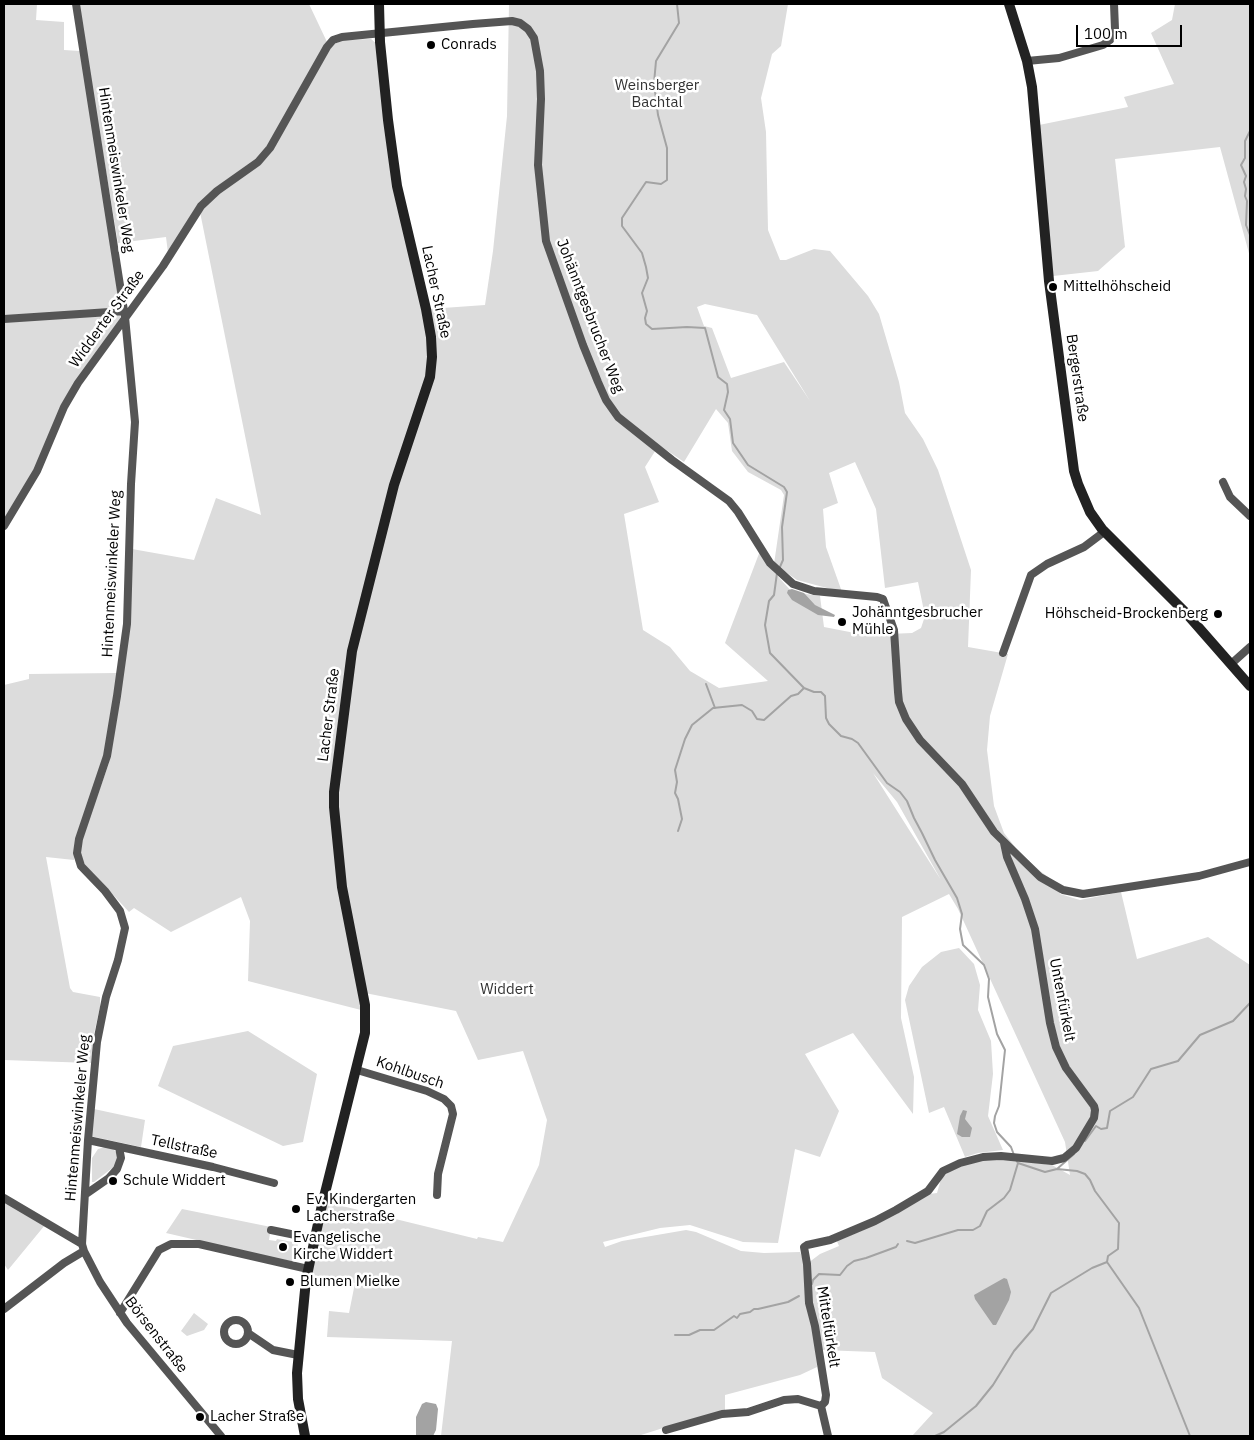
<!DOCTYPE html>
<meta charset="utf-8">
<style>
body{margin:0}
#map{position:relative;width:1254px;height:1440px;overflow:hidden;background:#fff;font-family:"IBM Plex Sans",sans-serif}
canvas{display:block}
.frame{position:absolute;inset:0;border:5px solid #000;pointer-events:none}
.scale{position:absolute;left:1076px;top:25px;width:106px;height:22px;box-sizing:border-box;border:2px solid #000;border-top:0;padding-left:6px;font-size:15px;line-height:18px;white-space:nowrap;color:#000;-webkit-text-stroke:4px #fff;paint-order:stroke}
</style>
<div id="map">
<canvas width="1254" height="1440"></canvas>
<div class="frame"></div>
<div class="scale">100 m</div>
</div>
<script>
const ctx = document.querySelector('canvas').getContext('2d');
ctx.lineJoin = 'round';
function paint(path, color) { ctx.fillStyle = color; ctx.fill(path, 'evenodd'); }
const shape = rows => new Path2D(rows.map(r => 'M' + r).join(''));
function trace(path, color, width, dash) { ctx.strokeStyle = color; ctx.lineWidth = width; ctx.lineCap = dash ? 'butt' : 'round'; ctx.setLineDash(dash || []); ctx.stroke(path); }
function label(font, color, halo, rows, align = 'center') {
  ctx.font = font + ' "IBM Plex Sans",sans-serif'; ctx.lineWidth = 5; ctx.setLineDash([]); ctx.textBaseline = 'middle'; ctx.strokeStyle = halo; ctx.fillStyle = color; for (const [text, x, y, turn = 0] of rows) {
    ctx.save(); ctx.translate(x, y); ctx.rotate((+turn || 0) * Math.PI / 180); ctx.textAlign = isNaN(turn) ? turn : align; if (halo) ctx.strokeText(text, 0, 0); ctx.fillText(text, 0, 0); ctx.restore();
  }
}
paint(shape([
 [4,4,37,4,36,20,64,22,64,50,80,51,121,310,120,319,71,388,39,461,4,521],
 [78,4,309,4,327,42,269,145,261,155,211,191,196,207,168,253,166,237,118,243],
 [509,4,788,4,781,46,772,54,761,98,766,132,768,230,780,260,786,260,814,249,830,251,868,296,879,314,899,382,905,413,923,439,938,470,971,570,968,647,1008,654,990,716,987,750,994,806,1004,833,1019,852,1040,871,1059,885,1060,894,1080,900,1121,892,1137,959,1208,937,1250,965,1250,1436,912,1436,933,1413,882,1378,875,1352,821,1350,810,1298,808,1263,820,1254,839,1246,836,1239,929,1194,937,1193,941,1179,950,1171,962,1165,979,1161,1012,1160,1052,1165,1070,1175,1065,1142,958,909,949,894,902,917,901,1018,914,1077,913,1114,853,1033,805,1054,839,1111,820,1157,795,1149,778,1243,743,1242,690,1225,660,1228,603,1242,605,1247,622,1241,686,1230,696,1232,741,1251,764,1253,800,1252,804,1262,816,1341,817,1367,800,1375,725,1395,725,1412,679,1423,641,1435,641,1436,441,1436,452,1341,327,1337,329,1311,349,1313,355,1283,311,1275,326,1202,477,1239,478,1237,503,1242,539,1165,547,1120,523,1051,478,1060,456,1011,365,993,347,892,336,807,355,652,397,486,435,372,429,309,485,305,493,251,507,116],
 [705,304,757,315,810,401,784,362,731,378,712,328,704,326,697,307],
 [716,409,728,423,732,451,748,472,781,490,784,495,774,564,797,580,842,592,826,547,823,509,838,503,829,473,855,462,876,509,885,588,918,582,925,616,921,628,912,633,865,635,824,627,820,596,792,592,774,572,760,551,725,643,768,681,719,688,690,671,670,647,643,630,624,514,659,502,645,467,659,445,684,462],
 [873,773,897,802,941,880],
 [1175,4,1250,4,1250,257,1220,147,1115,159,1125,247,1098,271,1053,276,1039,125,1128,107,1124,97,1174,84,1151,33,1172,20],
 [371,39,377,44,428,334,429,360,426,382,348,651,330,807,361,1010,248,981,250,921,241,897,171,932,134,908,129,912,81,860,80,845,109,763,125,655,132,549,194,560,216,498,261,515,200,212,210,200,261,164,269,155,326,54,334,44,343,40],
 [117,673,106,748,77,838,74,860,46,857,70,988,73,992,100,997,100,1007,93,1038,91,1063,4,1060,4,685,29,679,29,674],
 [959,948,974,964,980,985,978,1010,991,1041,993,1074,988,1116,1003,1150,978,1153,965,1157,944,1107,929,1113,905,1000,909,986,922,967,941,952],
 [248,1031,317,1074,303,1142,283,1146,158,1086,173,1046],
 [94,1109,145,1120,141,1147,90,1136],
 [105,1147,113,1149,117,1153,118,1158,115,1166,94,1182,92,1182,92,1158,98,1149],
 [4,1202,45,1225,8,1270,4,1264],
 [182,1209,271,1227,269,1240,276,1241,277,1239,298,1243,297,1248,300,1249,299,1254,295,1254,292,1262,166,1233],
 [194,1313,208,1324,204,1330,187,1336,181,1331]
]), '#dcdcdc');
paint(shape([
 [792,589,804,593,815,605,835,615,834,617,818,615,792,600,787,593,788,590],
 [963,1110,967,1111,965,1119,972,1128,970,1137,962,1137,957,1134,960,1116],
 [1004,1278,1007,1279,1011,1292,1009,1300,996,1325,993,1325,975,1299,974,1295],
 [426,1402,436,1404,438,1409,436,1430,433,1436,416,1436,416,1417,422,1404]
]), '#a3a3a3');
trace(shape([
 [677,4,679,23,656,61,654,83,658,115,667,148,667,180,661,184,646,182,622,218,622,226,642,253,646,267,648,278,642,293,647,311,645,318,646,324,652,329,687,327,705,328,718,377,727,384,728,392,724,410,730,419,733,443,748,465,784,487,787,492,782,527,783,560,779,569],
 [1250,131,1245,141,1245,158,1241,165,1246,176,1244,182,1246,189,1245,196,1247,201,1246,225,1250,235],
 [777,573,774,595,769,601,765,625,770,653,804,688,814,692,821,692,825,696,826,718,829,724,841,736,852,739,858,743,887,783,900,792,907,801,914,818,922,833,935,860,957,898,962,914,960,929,963,945,984,965,989,979,988,997,997,1034,1005,1050,999,1106,995,1116,994,1123,997,1132,1011,1147,1014,1155],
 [706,684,715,708],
 [678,831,682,819,678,799,675,793,677,782,675,770,685,739,692,725,713,708,742,705,752,711,757,719,764,720,791,696,798,694,804,688],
 [1085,1141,1096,1126,1101,1129,1107,1128,1110,1111,1133,1097,1151,1069,1178,1061,1200,1035,1233,1021,1250,1003],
 [1016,1160,1018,1163,1045,1172,1057,1169,1077,1171,1085,1174,1090,1180,1095,1191,1119,1223,1118,1249,1108,1256,1107,1262,1139,1308,1190,1436],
 [1057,1169,1074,1154],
 [907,1241,915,1243,958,1230,973,1230,980,1226,987,1211,1004,1198,1010,1190,1018,1163],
 [812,1284,813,1280,819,1274,840,1275,847,1266,854,1261,866,1258,896,1247,898,1244],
 [675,1335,689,1335,700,1330,714,1330,734,1316,737,1318,740,1314,750,1312,754,1309,758,1309,788,1302,799,1296],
 [935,1436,944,1432,976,1406,993,1385,1014,1351,1033,1329,1051,1293,1092,1268,1107,1262]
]), '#a3a3a3', 2);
trace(shape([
 [76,4,125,317,135,422,131,484,127,624,117,696,107,756,79,839,77,853,81,866,105,891,120,911,125,928,118,960,106,997,97,1042,88,1140,82,1244,84,1251,100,1282,127,1323,221,1436],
 [1027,61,1059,58,1103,45,1110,40,1115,29,1114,4],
 [4,319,125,311],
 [1223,482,1230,497,1250,516],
 [4,526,37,471,64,407,78,383,163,266,201,206,217,191,258,162,270,148,327,47,333,40,342,37,473,24,512,21,520,23,528,29,534,38,540,71,541,99,538,165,546,241,583,345,598,382,606,400,618,417,672,460,729,501,738,512,770,563,793,584,814,591,877,597,883,599,894,630,898,692,899,702,906,719,920,740,962,784,994,832,1040,877,1063,890,1083,894,1199,876,1250,862],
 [1003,653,1031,575,1047,564,1084,547,1104,532],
 [1231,664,1250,647],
 [357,1070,427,1091,444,1099,451,1106,453,1114,438,1174,437,1195],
 [88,1140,213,1167,274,1183],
 [86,1194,109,1178,117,1169,121,1158,119,1147],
 [4,1198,82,1244],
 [271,1230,315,1239],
 [4,1309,64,1263,84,1251],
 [120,1313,159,1250,171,1244,199,1244,308,1269],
 '224 1332a12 12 0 1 1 24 0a12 12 0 1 1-24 0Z',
 [248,1333,273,1350,298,1355],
 [821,1406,825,1402,826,1395,815,1326,809,1303,807,1264,804,1247,807,1245,830,1240,875,1221,896,1210,928,1191,943,1171,960,1163,983,1157,1001,1156,1052,1161,1064,1158,1076,1148,1094,1118,1095,1110,1094,1106,1066,1068,1056,1047,1050,1023,1035,929,1025,899,1007,857,1004,843],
 [821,1406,828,1436],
 [666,1430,722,1414,748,1412,784,1400,798,1399,821,1406]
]), '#555', 8);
trace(shape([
 [1009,4,1027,61,1032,87,1049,281,1074,471,1078,484,1090,512,1102,529,1186,613,1250,686],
 [305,1436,298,1399,297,1373,306,1280,322,1205,365,1033,365,1005,342,887,334,807,334,792,352,651,394,485,430,377,432,357,431,337,426,309,397,186,388,120,380,42,379,4]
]), '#222', 10);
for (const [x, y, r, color] of [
 [431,45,5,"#000"],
 [1053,287,5,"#000"],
 [1218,614,5,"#000"],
 [842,622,5,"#000"],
 [113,1181,5,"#000"],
 [296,1209,5,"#000"],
 [283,1247,5,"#000"],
 [290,1282,5,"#000"],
 [200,1417,5,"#000"]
]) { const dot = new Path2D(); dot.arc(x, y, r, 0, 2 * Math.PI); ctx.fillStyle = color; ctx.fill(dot); trace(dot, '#fff', 2); }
label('15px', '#000', '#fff', [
 ["Conrads",441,45],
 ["Mittelhöhscheid",1063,287],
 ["Johänntgesbrucher",852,613],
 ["Mühle",852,630],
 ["Höhscheid-Brockenberg",1208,614,"right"],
 ["Schule Widdert",123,1181],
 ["Ev. Kindergarten",306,1200],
 ["Lacherstraße",306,1217],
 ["Evangelische",293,1238],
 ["Kirche Widdert",293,1255],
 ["Blumen Mielke",300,1282],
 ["Lacher Straße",210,1417]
], 'left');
label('15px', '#333', '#fff', [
 ["Weinsberger",657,86],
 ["Bachtal",657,103],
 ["Widdert",507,990]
]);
label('15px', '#000', '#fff', [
 ["Hintenmeiswinkeler Weg",116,170,81],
 ["Lacher Straße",436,292,78],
 ["Johänntgesbrucher Weg",590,316,69],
 ["Widderter Straße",107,319,-54],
 ["Bergerstraße",1077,378,82],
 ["Hintenmeiswinkeler Weg",112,574,-87],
 ["Lacher Straße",329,715,-83],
 ["Untenfürkelt",1062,1000,79],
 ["Kohlbusch",410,1073,19],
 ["Hintenmeiswinkeler Weg",78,1118,-85],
 ["Tellstraße",184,1147,12],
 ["Mittelfürkelt",828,1327,81],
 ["Börsenstraße",156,1335,52]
]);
</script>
